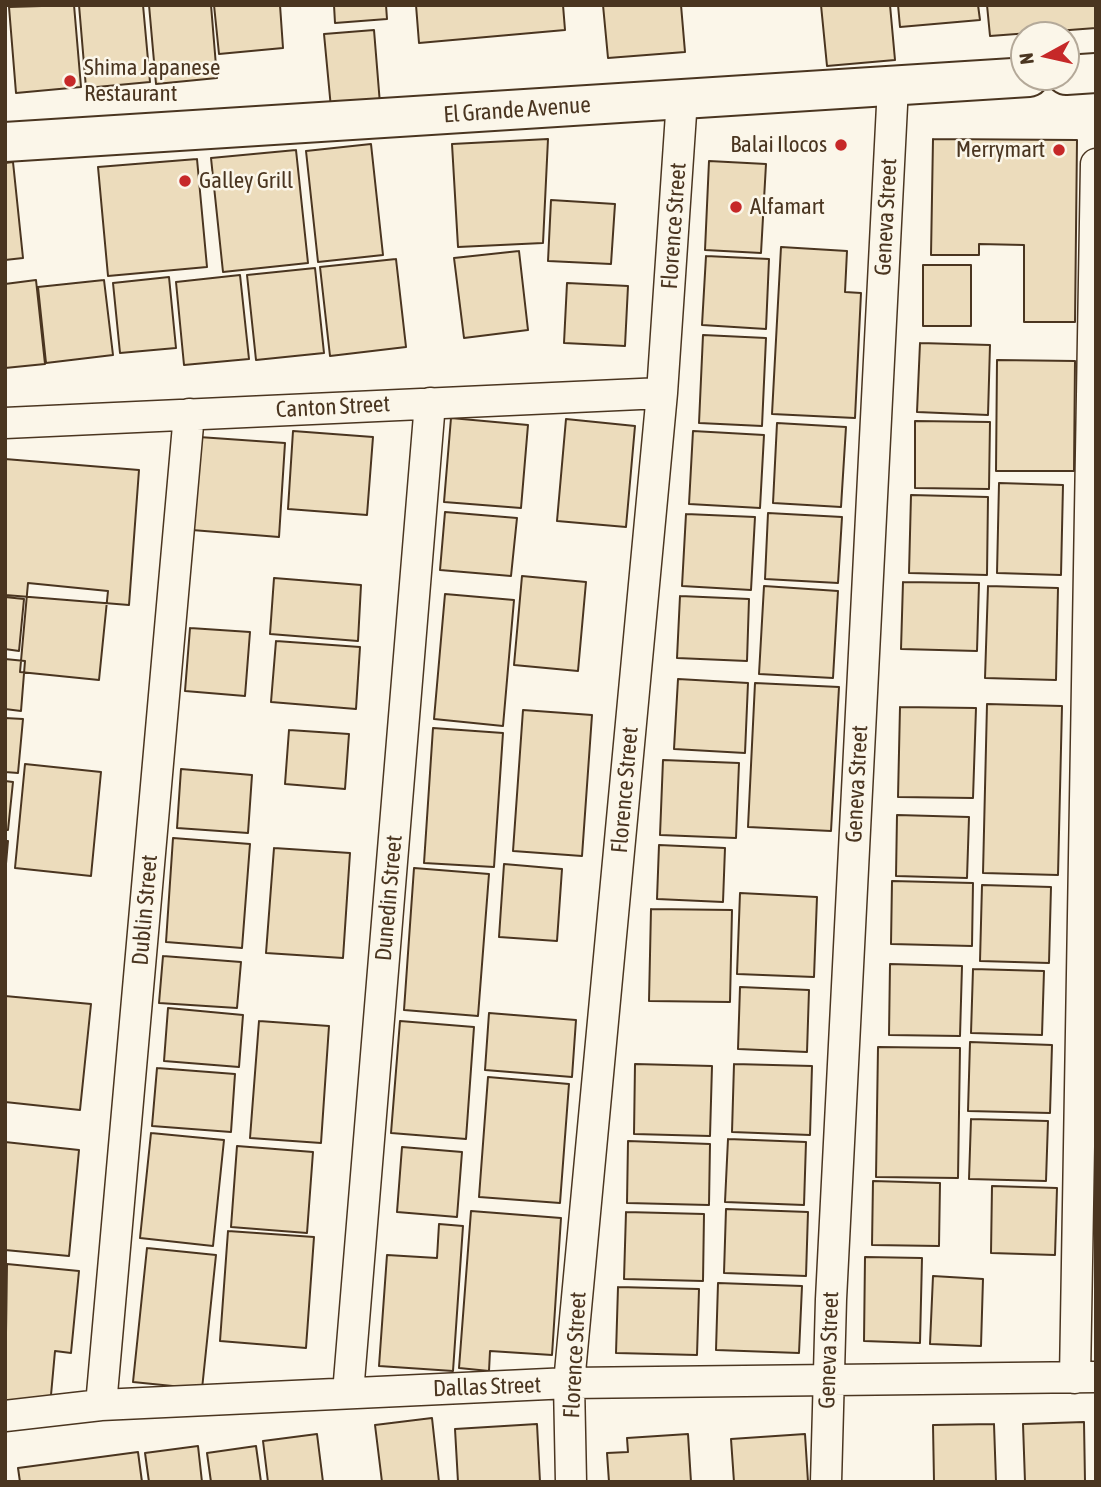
<!DOCTYPE html>
<style>
body{margin:0}
#map{position:relative;width:1101px;height:1487px;overflow:hidden;background:#fbf6e9;font-family:"Asap Condensed",sans-serif}
canvas{display:block}
.frame{position:absolute;inset:0;border:7px solid #4a3520;pointer-events:none}
.north{position:absolute;left:1010px;top:21px;width:70px;height:70px;box-sizing:border-box;background:#fbf6e9;border:2px solid #b4a999;border-radius:50%;rotate:262deg;font-size:19px;font-weight:700;line-height:28px;text-align:center;color:#4a3520}
.north::after{content:'';display:block;margin:auto;width:24px;height:32px;background:#c62828;clip-path:polygon(50% 0,100% 100%,50% 72%,0 100%)}
</style>
<div id="map">
<canvas width="1101" height="1487"></canvas>
<div class="frame"></div>
<div class="north">N</div>
</div>
<script>
const ctx = document.querySelector('canvas').getContext('2d');
ctx.lineJoin = 'round';
function paint(path, color) { ctx.fillStyle = color; ctx.fill(path, 'evenodd'); }
const shape = rows => new Path2D(rows.map(r => 'M' + r).join(''));
function trace(path, color, width, dash) { ctx.strokeStyle = color; ctx.lineWidth = width; ctx.lineCap = dash ? 'butt' : 'round'; ctx.setLineDash(dash || []); ctx.stroke(path); }
function label(font, color, halo, rows, align = 'center') {
  ctx.font = font + ' "Asap Condensed",sans-serif'; ctx.lineWidth = 5; ctx.setLineDash([]); ctx.textBaseline = 'middle'; ctx.strokeStyle = halo; ctx.fillStyle = color; for (const [text, x, y, turn = 0] of rows) {
    ctx.save(); ctx.translate(x, y); ctx.rotate((+turn || 0) * Math.PI / 180); ctx.textAlign = isNaN(turn) ? turn : align; if (halo) ctx.strokeText(text, 0, 0); ctx.fillText(text, 0, 0); ctx.restore();
  }
}
const building = shape([
 [74,5,81,87,16,93,9,7,74,5],
 [79,5,143,5,150,82,86,88,79,5],
 [149,5,211,5,217,78,156,84,149,5],
 [214,5,280,5,283,48,219,54,214,5],
 [334,5,386,5,387,19,335,23,334,5],
 [416,5,563,5,565,30,419,43,416,5],
 [603,5,681,5,685,52,608,58,603,5],
 [821,5,890,5,895,60,827,66,821,5],
 [898,5,978,5,980,20,900,27,898,5],
 [987,5,1096,5,1096,28,990,36,987,5],
 [374,30,380,104,331,108,324,34,374,30],
 [548,139,543,243,458,247,452,144,548,139],
 [933,139,1077,140,1075,322,1024,322,1024,245,979,244,979,255,931,255,933,139],
 [371,144,383,255,318,262,306,151,371,144],
 [296,150,308,263,223,272,211,158,296,150],
 [197,159,207,267,108,276,98,167,197,159],
 [709,161,766,164,761,253,705,250,709,161],
 [13,162,23,258,5,260,5,163,13,162],
 [551,200,615,204,611,264,548,261,551,200],
 [781,247,847,251,845,292,861,293,855,418,772,414,781,247],
 [519,251,528,330,464,338,454,258,519,251],
 [706,256,769,259,766,329,702,325,706,256],
 [396,259,406,347,330,356,320,267,396,259],
 [923,265,971,265,971,326,923,326,923,265],
 [315,268,324,353,256,360,247,275,315,268],
 [240,275,249,359,184,365,176,282,240,275],
 [169,277,176,348,120,353,113,283,169,277],
 [36,280,45,364,5,368,5,284,36,280],
 [104,280,113,355,46,363,38,287,104,280],
 [567,283,628,286,625,346,564,343,567,283],
 [703,335,766,338,762,426,699,423,703,335],
 [920,343,990,345,988,415,917,412,920,343],
 [997,360,1075,361,1074,471,996,471,997,360],
 [451,418,528,425,521,508,444,502,451,418],
 [566,419,635,426,626,527,557,521,566,419],
 [915,421,990,422,989,489,915,488,915,421],
 [777,423,846,427,841,507,773,503,777,423],
 [293,431,373,437,367,515,288,509,293,431],
 [693,431,764,435,760,508,689,504,693,431],
 [199,437,285,443,279,537,192,530,199,437],
 [5,459,139,470,129,605,5,595,5,459],
 [999,483,1063,485,1061,575,997,573,999,483],
 [911,495,988,497,987,575,909,573,911,495],
 [445,512,517,518,511,576,440,570,445,512],
 [768,513,842,517,838,583,765,579,768,513],
 [686,514,755,517,751,590,682,586,686,514],
 [522,576,586,582,578,671,514,665,522,576],
 [274,578,361,585,358,641,270,634,274,578],
 [903,582,979,583,977,651,901,649,903,582],
 [28,583,108,591,99,680,20,672,28,583],
 [764,586,838,591,833,678,759,674,764,586],
 [988,586,1058,588,1056,680,985,678,988,586],
 [445,594,514,600,503,726,434,719,445,594],
 [680,596,749,599,747,661,677,658,680,596],
 [5,597,24,599,19,651,5,649,5,597],
 [190,628,250,632,245,696,185,691,190,628],
 [276,641,360,647,356,709,271,702,276,641],
 [5,659,25,661,21,711,5,709,5,659],
 [678,679,748,683,745,753,674,749,678,679],
 [755,683,839,687,831,831,748,827,755,683],
 [987,704,1062,706,1058,875,983,873,987,704],
 [900,707,976,708,973,798,898,797,900,707],
 [523,710,592,715,582,856,513,851,523,710],
 [5,718,23,719,18,773,5,772,5,718],
 [433,728,503,733,494,867,424,863,433,728],
 [289,730,349,734,345,789,285,784,289,730],
 [663,760,739,763,736,838,660,835,663,760],
 [25,764,101,772,91,876,15,868,25,764],
 [181,769,252,775,248,833,177,828,181,769],
 [5,781,13,782,8,830,5,830,5,781],
 [897,815,969,817,967,878,896,876,897,815],
 [173,838,250,844,242,948,166,942,173,838],
 [5,841,8,841,5,875,5,841],
 [659,845,725,848,723,902,657,899,659,845],
 [274,848,350,853,343,958,266,953,274,848],
 [504,864,562,869,557,941,499,937,504,864],
 [414,868,489,874,478,1016,404,1010,414,868],
 [892,881,973,883,972,946,891,944,892,881],
 [982,885,1051,887,1049,963,980,961,982,885],
 [740,893,817,897,814,977,737,974,740,893],
 [651,909,732,910,730,1002,649,1001,651,909],
 [163,956,241,962,237,1008,159,1003,163,956],
 [890,964,962,966,960,1036,889,1035,890,964],
 [973,969,1044,971,1042,1035,971,1033,973,969],
 [740,987,809,990,807,1052,738,1049,740,987],
 [5,996,91,1004,80,1110,5,1102,5,996],
 [168,1008,243,1015,239,1067,164,1061,168,1008],
 [489,1013,576,1020,572,1077,485,1070,489,1013],
 [259,1021,329,1026,321,1143,250,1138,259,1021],
 [400,1021,474,1027,466,1139,391,1133,400,1021],
 [970,1042,1052,1045,1050,1113,968,1111,970,1042],
 [878,1047,960,1048,958,1178,876,1177,878,1047],
 [635,1064,712,1066,710,1136,634,1134,635,1064],
 [734,1064,812,1066,810,1135,732,1132,734,1064],
 [157,1068,235,1074,231,1132,152,1126,157,1068],
 [488,1077,569,1084,560,1203,479,1197,488,1077],
 [971,1119,1048,1121,1046,1181,969,1179,971,1119],
 [151,1133,224,1140,213,1246,140,1238,151,1133],
 [728,1139,806,1142,804,1205,725,1202,728,1139],
 [628,1141,710,1144,709,1205,627,1203,628,1141],
 [5,1142,79,1150,69,1256,5,1250,5,1142],
 [237,1146,313,1152,307,1233,231,1227,237,1146],
 [402,1147,462,1152,457,1217,397,1212,402,1147],
 [873,1181,940,1183,939,1246,872,1245,873,1181],
 [992,1186,1057,1188,1055,1255,991,1253,992,1186],
 [726,1209,808,1212,806,1276,724,1273,726,1209],
 [471,1211,561,1218,552,1355,490,1351,489,1371,459,1368,471,1211],
 [626,1212,704,1214,703,1281,624,1279,626,1212],
 [439,1224,463,1226,453,1371,379,1366,387,1255,437,1258,439,1224],
 [228,1231,314,1237,306,1348,220,1341,228,1231],
 [147,1248,216,1255,202,1389,133,1382,147,1248],
 [865,1257,922,1258,920,1343,864,1341,865,1257],
 [7,1264,79,1271,71,1353,55,1351,50,1406,5,1401,7,1264],
 [933,1276,983,1279,981,1346,930,1344,933,1276],
 [718,1283,802,1286,799,1353,716,1350,718,1283],
 [618,1287,699,1289,697,1355,616,1353,618,1287],
 [432,1418,439,1482,382,1482,375,1425,432,1418],
 [1084,1422,1085,1482,1025,1482,1023,1424,1084,1422],
 [537,1424,540,1482,458,1482,455,1429,537,1424],
 [994,1424,996,1482,934,1482,933,1425,994,1424],
 [317,1434,323,1482,268,1482,263,1441,317,1434],
 [688,1434,691,1482,609,1482,607,1453,628,1452,627,1438,688,1434],
 [805,1434,808,1482,734,1482,731,1439,805,1434],
 [198,1446,202,1482,149,1482,145,1453,198,1446],
 [256,1446,261,1482,211,1482,207,1453,256,1446],
 [138,1452,142,1482,20,1482,18,1468,138,1452]
]);
paint(building, '#ecdcbc');
trace(building, '#4a3520', 2);
const street = shape([
 [5,423,662,393],
 [1075,1378,1096,164],
 [348,1393,430,403],
 [101,1405,189,414],
 [5,1416,101,1405,569,1383,1096,1377],
 [571,1482,569,1383,662,393,682,99],
 [826,1482,831,1299,893,86]
]);
const secondary = shape([
 [1066,75,1096,73],
 [5,142,1029,77]
]);
trace(street, '#4a3520', 33);
trace(secondary, '#4a3520', 42);
trace(street, '#fbf6e9', 30);
trace(secondary, '#fbf6e9', 38);
for (const [x, y, r, color] of [
 [70,81,7,"#c62828"],
 [841,145,7,"#c62828"],
 [1059,150,7,"#c62828"],
 [185,181,7,"#c62828"],
 [736,207,7,"#c62828"]
]) { const dot = new Path2D(); dot.arc(x, y, r, 0, 2 * Math.PI); ctx.fillStyle = color; ctx.fill(dot); trace(dot, '#fbf6e9', 2.5); }
label('23px', '#4a3520', '#fbf6e9', [
 ["Shima Japanese",84,68],
 ["Restaurant",84,94],
 ["Balai Ilocos",827,145,"right"],
 ["Merrymart",1045,150,"right"],
 ["Galley Grill",199,181],
 ["Alfamart",750,207]
], 'left');
label('23px', '#4a3520', '#fbf6e9', [
 ["El Grande Avenue",517,110,-4],
 ["Geneva Street",886,217,-87],
 ["Florence Street",674,226,-86],
 ["Canton Street",333,407,-3],
 ["Geneva Street",857,784,-87],
 ["Florence Street",625,790,-85],
 ["Dunedin Street",389,898,-85],
 ["Dublin Street",145,910,-85],
 ["Geneva Street",829,1350,-88],
 ["Florence Street",575,1355,-87],
 ["Dallas Street",487,1387,-2]
]);
</script>
